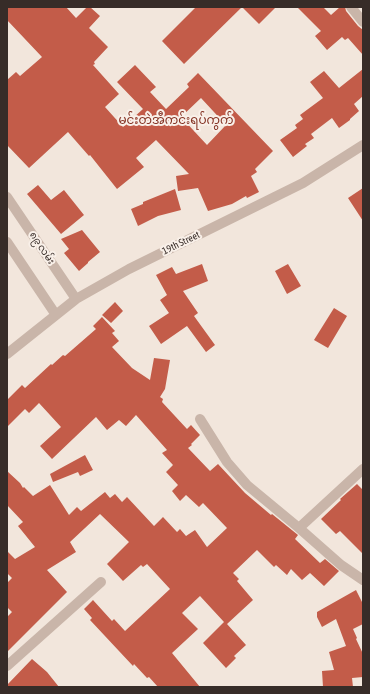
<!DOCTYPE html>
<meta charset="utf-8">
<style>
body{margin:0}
#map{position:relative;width:370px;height:694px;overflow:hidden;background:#f2e6dc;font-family:"Asap Condensed",sans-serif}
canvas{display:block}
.frame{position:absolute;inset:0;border:8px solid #372c28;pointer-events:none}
</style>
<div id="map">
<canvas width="370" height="694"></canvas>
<div class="frame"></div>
</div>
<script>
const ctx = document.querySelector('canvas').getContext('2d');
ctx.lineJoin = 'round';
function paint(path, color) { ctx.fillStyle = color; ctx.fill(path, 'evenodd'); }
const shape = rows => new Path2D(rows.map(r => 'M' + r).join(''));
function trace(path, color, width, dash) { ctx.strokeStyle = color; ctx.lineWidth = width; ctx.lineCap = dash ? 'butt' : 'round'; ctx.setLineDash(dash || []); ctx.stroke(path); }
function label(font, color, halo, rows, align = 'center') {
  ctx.font = font + ' "Asap Condensed","Noto Sans Myanmar",sans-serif'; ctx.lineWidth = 4; ctx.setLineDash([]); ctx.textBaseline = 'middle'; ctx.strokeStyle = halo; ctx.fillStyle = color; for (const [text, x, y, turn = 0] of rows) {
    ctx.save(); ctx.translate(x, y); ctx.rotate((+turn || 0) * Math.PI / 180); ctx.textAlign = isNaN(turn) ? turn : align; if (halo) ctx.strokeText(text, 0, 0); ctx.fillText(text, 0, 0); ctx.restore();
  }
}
paint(shape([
 [7,7,66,7,76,18,87,7,90,7,100,16,89,28,108,47,94,62,95,64,93,65,119,94,105,107,123,127,143,109,117,82,135,65,156,87,150,92,166,109,189,87,187,84,198,73,273,151,255,169,257,172,251,176,259,192,247,198,246,196,232,204,208,211,198,188,178,191,176,176,189,174,156,140,136,158,144,167,117,189,90,155,89,156,68,132,29,168,7,145,7,80,16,72,20,76,42,57,7,20],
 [201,98,226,125,207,145,181,117],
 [196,7,242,7,184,64,162,41],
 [242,7,276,7,259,24],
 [297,7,323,7,331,15,340,7,345,7,346,11,358,26,363,30,363,55,348,38,345,40,342,37,327,50,315,36,321,31],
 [363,69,363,96,354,104,359,111,350,119,350,120,339,128,332,118,311,134,314,138,305,144,307,146,293,157,280,140,297,128,295,125,303,119,300,115,323,98,310,82,324,71,339,88],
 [38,185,51,200,64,190,84,215,61,234,27,194],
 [363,188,363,221,348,198],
 [175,189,181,210,158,216,138,226,131,209,143,204,143,202],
 [82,230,100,252,88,262,88,263,79,271,64,253,69,249,61,239],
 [202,264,208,281,183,291,198,313,194,316,215,345,206,352,187,326,161,344,149,326,169,313,160,300,167,295,156,275,172,267,176,274],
 [288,264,301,286,287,294,275,271],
 [115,302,123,311,111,323,102,315],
 [334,308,347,316,328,348,314,340],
 [102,317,115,331,112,333,119,341,112,347,132,368,150,380,154,358,170,360,165,389,160,397,163,399,162,402,187,429,191,425,200,435,191,444,192,445,188,448,210,471,218,464,245,493,271,515,272,514,298,535,295,539,320,563,325,559,339,571,324,586,310,573,302,580,291,569,287,575,276,565,274,567,257,550,233,573,239,579,237,581,253,600,227,624,246,645,234,656,236,658,226,668,203,643,224,622,200,596,182,613,198,629,172,653,200,687,158,687,149,677,147,678,134,664,133,666,90,620,92,618,84,609,93,600,112,621,114,619,125,631,170,589,147,564,143,567,141,565,123,581,107,564,129,542,100,514,70,542,76,552,47,570,67,592,7,652,7,617,12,612,7,607,7,583,12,578,7,573,7,551,15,559,35,547,18,526,23,522,7,505,7,471,20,483,23,488,24,487,33,496,50,485,69,515,77,507,81,511,105,492,110,498,115,494,122,502,127,497,154,526,163,517,177,532,180,529,186,536,195,530,207,547,227,528,203,503,199,507,186,495,180,501,172,491,178,485,166,472,173,465,162,453,167,450,136,415,126,426,119,420,107,430,96,417,52,459,40,446,61,427,39,403,29,413,25,409,7,427,7,400,22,385,25,388,51,364,52,365,63,355,65,356,96,329,93,326],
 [85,455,93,470,80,476,78,472,53,482,50,474],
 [357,484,363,490,363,554,340,531,336,534,321,519,341,500,340,499],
 [356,590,363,604,363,624,353,629,357,638,356,639,363,654,363,677,352,678,353,687,323,687,322,671,334,670,329,652,346,646,336,619,322,627,317,617,317,612],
 [32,659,47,672,59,687,7,687,7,685]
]), '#c35c49');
trace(shape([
 [351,7,363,22],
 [7,197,76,299],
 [7,242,56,315],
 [7,354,76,299,129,269,303,183,363,145],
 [200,419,227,462,247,485,299,528,341,565,363,580],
 [299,528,363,469],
 [7,666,101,582]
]), '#c9b5a9', 10);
label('10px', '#372c28', '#f9f0e9', [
 ["19th Street",181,243,-26],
 ["၈၉ လမ်း",42,248,56]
]);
label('12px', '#843223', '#f9f0e9', [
 ["မင်းတဲအီကင်းရပ်ကွက်",176,120]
]);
</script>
